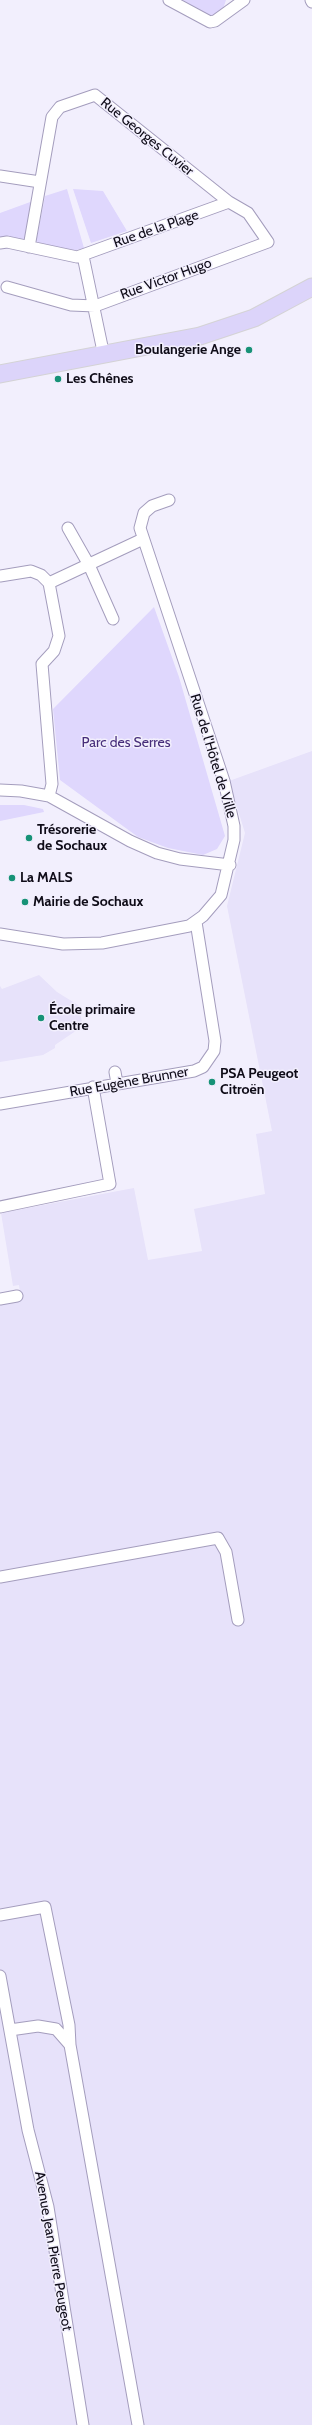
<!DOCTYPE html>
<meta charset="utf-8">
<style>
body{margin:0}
canvas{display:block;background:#f2effd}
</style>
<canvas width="312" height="2425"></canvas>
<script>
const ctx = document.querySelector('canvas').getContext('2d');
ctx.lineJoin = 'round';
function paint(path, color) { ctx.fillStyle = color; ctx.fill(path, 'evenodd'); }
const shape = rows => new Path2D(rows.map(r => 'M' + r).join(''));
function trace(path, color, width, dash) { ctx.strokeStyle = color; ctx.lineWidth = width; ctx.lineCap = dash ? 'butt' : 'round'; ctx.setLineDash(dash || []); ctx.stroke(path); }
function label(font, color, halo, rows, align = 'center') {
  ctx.font = font + ' Cabin,sans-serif'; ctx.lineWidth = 3; ctx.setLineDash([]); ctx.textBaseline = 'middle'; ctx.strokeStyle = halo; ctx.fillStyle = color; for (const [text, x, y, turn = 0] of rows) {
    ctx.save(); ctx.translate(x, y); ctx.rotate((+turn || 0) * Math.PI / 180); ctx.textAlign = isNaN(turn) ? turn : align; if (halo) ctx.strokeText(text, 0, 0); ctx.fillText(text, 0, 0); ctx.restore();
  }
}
paint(shape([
 [312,751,312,2425,0,2425,0,1305,21,1301,19,1285,13,1286,1,1213,134,1188,148,1260,202,1251,194,1209,265,1194,256,1134,272,1131,227,906,245,833,229,781],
 [39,975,57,992,78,1005,83,1026,55,1045,55,1048,43,1055,0,1062,0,986,2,989]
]), '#e7e2fa');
paint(shape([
 [177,0,226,0,222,12,210,16],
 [67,189,84,248,73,251,36,242,45,196],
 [73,189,103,191,127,231,91,243],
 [33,201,25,243,0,240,0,213],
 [154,607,179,677,225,836,217,849,203,855,168,848,138,837,60,780,53,709],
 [0,805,24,805,43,809,44,812,0,821]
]), '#dfd7fd');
const street = shape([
 [169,0,210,22,215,21,244,0],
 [311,0,312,2],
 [0,176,40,182],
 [0,243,7,242,77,257,229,202],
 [83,256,104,356],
 [7,287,71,305,95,306,268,242,248,213,229,202,95,95,60,107,52,117,29,247],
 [68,528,89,565,113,619],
 [0,576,31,571,41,575,49,583,59,636,54,651,42,664,52,784,49,796],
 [49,583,143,539],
 [0,790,21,791,49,796,130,841,157,853,180,859,230,865],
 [0,934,63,944,102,943,189,926,203,916,221,895,234,840,234,826,224,781,140,528,144,513,152,506,169,500],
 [115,1072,117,1083],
 [0,1104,194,1071,203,1067,214,1051,215,1041,196,922],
 [0,1207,110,1184,93,1087],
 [0,1299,17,1296],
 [0,1577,218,1538,226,1552,238,1620],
 [0,1915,45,1907,69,2025,70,2045,138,2425],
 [0,1976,28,2130,48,2207,83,2425],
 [10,2030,38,2026,56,2029,70,2045]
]);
const primary = shape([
 [0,374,200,336,254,318,312,287]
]);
trace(street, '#a49dbd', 13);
trace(primary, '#d4d3d5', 19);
trace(street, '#fff', 11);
trace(primary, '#dcd4fa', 17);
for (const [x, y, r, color] of [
 [249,350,4,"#179277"],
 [58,379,4,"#179277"],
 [29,838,4,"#179277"],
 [12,878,4,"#179277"],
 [25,902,4,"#179277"],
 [41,1018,4,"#179277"],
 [212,1082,4,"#179277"]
]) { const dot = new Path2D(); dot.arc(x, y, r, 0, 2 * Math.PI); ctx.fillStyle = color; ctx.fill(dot); trace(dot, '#f2effd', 1.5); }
label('14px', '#0f0c18', '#f2effd', [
 ["Rue Georges Cuvier",147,137,39],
 ["Rue de la Plage",156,229,-19],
 ["Rue Victor Hugo",166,279,-20],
 ["Rue de l'Hôtel de Ville",213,756,73],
 ["Rue Eugène Brunner",129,1082,-10],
 ["Avenue Jean Pierre Peugeot",53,2251,80]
]);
label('bold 14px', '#0f0c18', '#f2effd', [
 ["Boulangerie Ange",241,350,"right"],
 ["Les Chênes",66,379],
 ["Trésorerie",37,830],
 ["de Sochaux",37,846],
 ["La MALS",20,878],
 ["Mairie de Sochaux",33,902],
 ["École primaire",49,1010],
 ["Centre",49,1026],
 ["PSA Peugeot",220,1074],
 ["Citroën",220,1090]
], 'left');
label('14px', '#472e7a', '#f2effd', [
 ["Parc des Serres",126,743]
]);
</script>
